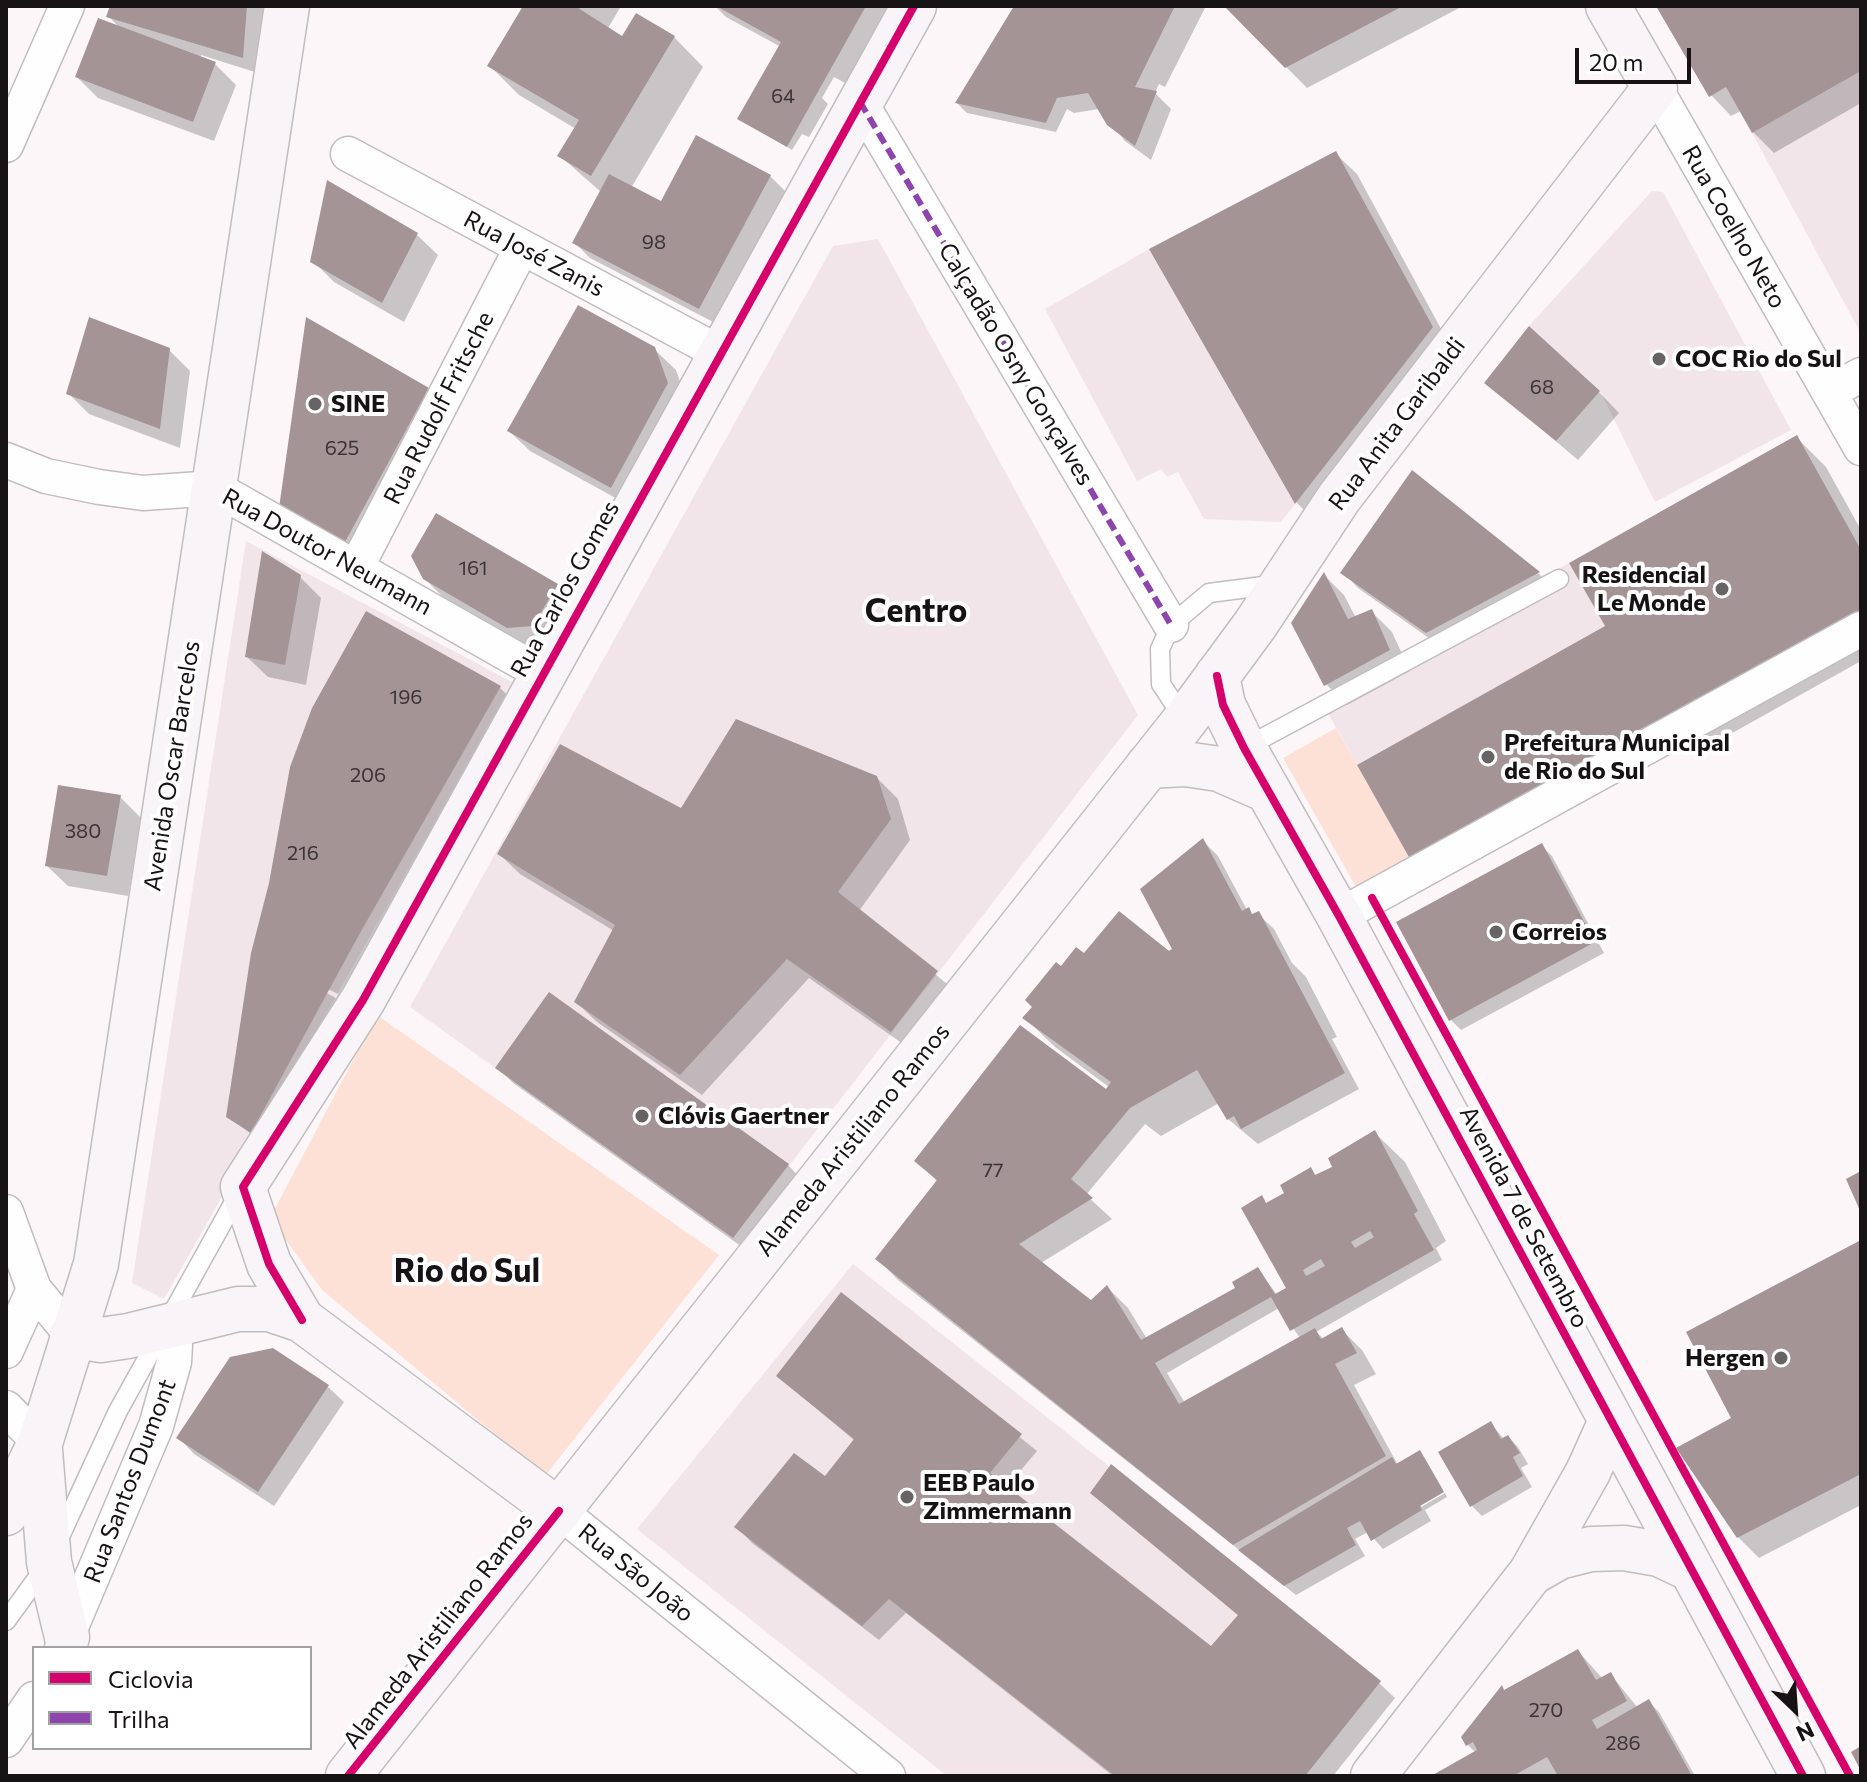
<!DOCTYPE html>
<meta charset="utf-8">
<style>
body{margin:0}
#map{position:relative;width:1867px;height:1782px;overflow:hidden;background:#fcf6f8;font-family:Commissioner,sans-serif}
canvas{display:block}
.frame{position:absolute;inset:0;border:8px solid #171314;pointer-events:none}
.legend{position:absolute;left:32px;top:1646px;width:280px;height:104px;box-sizing:border-box;background:#fff;border:2px solid #a2a1a1;margin:0;padding:10px 14px;list-style:none;font-size:24px;color:#171314}
.legend li{display:flex;align-items:center;gap:16px;height:40px}
.legend b{width:40px;border:2px solid #a2a1a1}
.north{position:absolute;left:1755px;top:1670px;width:80px;height:80px;-webkit-text-stroke:6px #fff;paint-order:stroke;rotate:155deg;font-size:22px;font-weight:700;line-height:32px;text-align:center;color:#171314}
.north::after{content:'';display:block;margin:auto;width:28px;height:36px;background:#171314;clip-path:polygon(50% 0,100% 100%,50% 72%,0 100%)}
.scale{position:absolute;left:1575px;top:48px;width:116px;height:36px;box-sizing:border-box;border:4px solid #171314;border-top:0;padding-left:10px;font-size:24px;line-height:28px;white-space:nowrap;color:#171314;-webkit-text-stroke:6px #fff;paint-order:stroke}
</style>
<div id="map">
<canvas width="1867" height="1782"></canvas>
<div class="frame"></div>
<ul class="legend">
<li><b style="height:10px;background:#d6006c"></b>Ciclovia</li>
<li><b style="height:10px;background:#8e44ad"></b>Trilha</li>
</ul>
<div class="north">N</div>
<div class="scale">20 m</div>
</div>
<script>
const ctx = document.querySelector('canvas').getContext('2d');
ctx.lineJoin = 'round';
function paint(path, color) { ctx.fillStyle = color; ctx.fill(path, 'evenodd'); }
const shape = rows => new Path2D(rows.map(r => 'M' + r).join(''));
function trace(path, color, width, dash) { ctx.strokeStyle = color; ctx.lineWidth = width; ctx.lineCap = dash ? 'butt' : 'round'; ctx.setLineDash(dash || []); ctx.stroke(path); }
function label(font, color, halo, rows, align = 'center') {
  ctx.font = font + ' Commissioner,sans-serif'; ctx.lineWidth = 8; ctx.setLineDash([]); ctx.textBaseline = 'middle'; ctx.strokeStyle = halo; ctx.fillStyle = color; for (const [text, x, y, turn = 0] of rows) {
    ctx.save(); ctx.translate(x, y); ctx.rotate((+turn || 0) * Math.PI / 180); ctx.textAlign = isNaN(turn) ? turn : align; if (halo) ctx.strokeText(text, 0, 0); ctx.fillText(text, 0, 0); ctx.restore();
  }
}
paint(shape([
 [1861,71,1861,329,1859,330,1752,133],
 [1652,191,1663,192,1791,430,1655,502,1600,391,1529,326],
 [878,239,1138,715,733,1238,410,1007,833,246],
 [1149,249,1295,504,1281,522,1204,519,1178,472,1167,477,1161,469,1137,481,1045,309],
 [246,541,514,683,164,1299,132,1283],
 [1569,563,1605,626,1357,765,1320,699],
 [853,1264,1381,1681,1305,1776,947,1776,637,1529]
]), '#f2e5e9');
paint(shape([
 [1336,728,1414,866,1361,896,1283,758],
 [377,1015,719,1255,545,1476,322,1290,270,1218]
]), '#fde1d7');
paint(shape([
 [112,6,264,6,258,73,201,55,200,58,215,64,236,85,214,141,98,98,77,77,121,29,108,16],
 [525,6,621,6,607,30,623,39,674,37,703,67,631,188,669,208,770,176,791,197,715,323,590,258,575,243,601,192,560,156,576,129,519,95,490,66],
 [715,6,890,6,847,84,834,77,822,98,828,104,809,137,802,134,792,150,740,119,781,47,726,17],
 [1016,6,1206,6,1165,87,1159,84,1155,93,1171,109,1151,160,1125,141,1099,109,1074,113,1067,109,1056,132,967,113,957,103],
 [1226,6,1463,6,1307,88],
 [1658,6,1861,6,1861,103,1774,153,1753,132,1741,111,1731,116,1711,95],
 [1336,154,1357,174,1452,349,1317,523,1297,503,1152,250],
 [417,235,438,255,404,322,334,282,313,261],
 [307,320,428,390,449,411,366,561,281,507],
 [654,349,676,370,688,405,632,507,530,451,509,431],
 [169,350,190,371,180,448,89,414,68,393],
 [1487,383,1599,392,1619,413,1578,460],
 [1796,437,1826,467,1861,530,1861,661,1693,755,1684,746,1642,769,1637,764],
 [1412,473,1539,574,1554,589,1443,648,1358,588,1343,572],
 [1324,575,1344,595,1356,618,1371,611,1392,632,1410,671,1347,705,1326,684],
 [300,577,321,598,306,685,268,677,247,657],
 [424,578,557,586,577,606,554,646,529,648,446,600],
 [367,613,500,688,521,708,268,1147,228,1116],
 [274,962,338,994,336,998,274,966],
 [876,777,898,799,910,840,859,911,958,993,913,1051,809,978,702,1095,597,1022,576,1002,614,931,520,874,499,854],
 [120,797,141,818,128,896,68,886,47,866],
 [1202,840,1218,856,1247,910,1254,916,1258,914,1274,929,1292,963,1306,977,1337,1037,1332,1039,1359,1089,1258,1144,1228,1119,1219,1103,1161,1136,1145,1124,1086,1195,1112,1219,1041,1263,1091,1302,1107,1287,1128,1308,1147,1339,1238,1289,1258,1269,1277,1295,1288,1289,1261,1198,1268,1205,1287,1194,1311,1170,1317,1177,1335,1168,1375,1133,1405,1162,1446,1241,1436,1248,1442,1260,1316,1332,1324,1339,1342,1330,1362,1350,1376,1374,1354,1385,1398,1465,1424,1457,1443,1490,1421,1502,1421,1507,1445,1493,1447,1497,1425,1510,1431,1521,1383,1549,1368,1532,1355,1539,1365,1556,1296,1595,898,1280,878,1259,938,1182,917,1161,1115,1099,1109,1087,1055,1047,1025,1018,1061,969,1084,956,1175,950],
 [1279,1308,1300,1338,1185,1403,1167,1373],
 [1542,846,1552,856,1604,953,1461,1030,1451,1020],
 [497,1067,788,1165,803,1181,749,1252,513,1083],
 [1861,1242,1861,1505,1759,1558,1738,1537,1734,1419],
 [842,1295,1037,1451,1006,1488,1212,1649,1239,1616,1093,1493,1379,1683,1395,1698,1333,1776,1113,1776,906,1613,879,1640,752,1543,737,1527,825,1478,855,1441,778,1376],
 [273,1350,328,1387,344,1402,274,1506,194,1454,179,1438],
 [1491,1424,1504,1439,1508,1437,1518,1447,1528,1464,1521,1468,1532,1487,1482,1516,1472,1506,1441,1453],
 [1578,1651,1603,1679,1611,1675,1638,1708,1649,1702,1659,1712,1695,1776,1435,1776,1476,1753,1467,1744,1505,1692]
]), '#0003');
paint(shape([
 [110,6,247,6,243,58,106,17],
 [523,6,575,6,622,36,636,13,675,36,591,176,557,156,579,120,487,66],
 [716,6,866,6,787,147,737,119,781,42],
 [1014,6,1175,6,1135,87,1157,91,1135,146,1107,125,1088,93,1057,98,1046,123,955,103],
 [1224,6,1403,6,1285,68],
 [1656,6,1861,6,1861,71,1752,133,1726,87,1709,97],
 [98,18,216,62,193,122,75,77],
 [696,135,771,175,699,309,572,243,609,174,661,201],
 [1336,151,1433,327,1295,504,1149,249],
 [327,180,418,233,382,303,310,262],
 [578,305,655,347,668,383,611,488,507,431],
 [89,317,170,348,160,429,66,394],
 [306,317,429,388,345,542,279,508],
 [1529,326,1600,391,1556,441,1484,383],
 [1797,435,1861,550,1861,615,1414,866,1357,765,1605,626,1569,563],
 [1412,470,1540,572,1426,633,1340,573],
 [436,513,558,584,533,626,507,628,423,579,411,556],
 [262,551,301,575,285,665,245,657],
 [1324,572,1348,619,1372,609,1390,650,1324,686,1291,623],
 [366,611,501,686,360,933,251,1133,226,1117,251,953,269,883,290,767,312,708],
 [736,719,877,776,891,819,838,892,938,971,891,1032,787,959,680,1075,574,1002,615,925,497,854,560,744,681,808],
 [58,785,121,795,107,876,45,866],
 [1203,838,1242,911,1249,907,1252,914,1259,911,1345,1073,1241,1129,1234,1116,1227,1120,1197,1070,1130,1108,1071,1179,1093,1198,1019,1244,1091,1300,1107,1285,1141,1340,1235,1288,1232,1282,1258,1267,1275,1294,1286,1288,1241,1208,1262,1195,1266,1203,1284,1193,1280,1185,1311,1167,1315,1175,1332,1167,1328,1158,1375,1130,1418,1211,1414,1214,1434,1250,1290,1331,1271,1297,1155,1363,1179,1404,1315,1328,1321,1339,1342,1327,1357,1353,1335,1364,1386,1456,1233,1545,875,1259,937,1180,914,1161,1020,1025,1106,1089,1111,1082,1022,1018,1032,1007,1025,1000,1056,962,1061,966,1076,947,1084,953,1119,911,1169,951,1172,949,1140,889],
 [1370,1231,1374,1237,1355,1248,1351,1242],
 [1321,1259,1325,1266,1306,1276,1303,1270],
 [1542,843,1595,942,1449,1021,1396,922],
 [549,992,789,1164,733,1238,495,1068],
 [1861,1171,1861,1213,1846,1179],
 [1861,1240,1861,1474,1737,1538,1676,1448,1731,1418,1686,1332],
 [841,1292,1022,1434,990,1473,1211,1646,1238,1615,1090,1493,1111,1464,1381,1681,1305,1776,1115,1776,889,1599,862,1626,734,1527,794,1453,825,1476,854,1439,776,1376],
 [273,1348,329,1385,258,1492,176,1438,230,1357],
 [1491,1421,1501,1439,1508,1435,1520,1453,1513,1457,1523,1476,1470,1507,1438,1452],
 [1420,1450,1444,1492,1420,1506,1422,1510,1371,1541,1360,1521,1347,1528,1356,1545,1284,1586,1238,1550,1392,1457,1396,1464],
 [1578,1649,1596,1680,1611,1672,1627,1701,1592,1720,1597,1729,1649,1699,1692,1776,1558,1776,1547,1757,1513,1776,1431,1776,1477,1750,1473,1742,1466,1746,1461,1737,1502,1685,1504,1690],
 [1861,1746,1861,1771,1851,1752]
]), '#a49496');
const lane = shape([
 [1185,720,1161,684,1160,649,1171,625,1209,593,1279,584],
 [1244,748,1559,579],
 [57,1543,118,1411,239,1193],
 [6,1621,46,1566]
]);
const street = shape([
 [1655,88,1861,448],
 [860,102,1171,625],
 [6,145,67,6],
 [348,154,720,353],
 [1829,392,1861,375],
 [6,460,46,476,99,487,143,493,215,488,541,673],
 [356,568,522,247],
 [1339,916,1861,629],
 [6,1212,34,1289,72,1335],
 [6,1351,34,1289],
 [6,1408,40,1443],
 [559,1511,888,1776],
 [62,1648,156,1426,174,1362,175,1345,165,1324],
 [6,1740,34,1699]
]);
const secondary = shape([
 [1217,676,1223,705,1244,748,1339,916,1803,1776],
 [1148,766,1185,764,1219,769,1267,790],
 [302,1320,269,1264,243,1187,363,1000,914,6],
 [72,1335,101,1340,128,1336,238,1309,269,1309,302,1320,559,1511],
 [40,1450,49,1562,67,1637],
 [6,1513,40,1443,96,1264,287,6],
 [1531,1573,1559,1557,1591,1549,1624,1548,1659,1554,1691,1569],
 [348,1776,1185,720,1255,625,1339,498,1655,88,1608,6],
 [1373,1776,1531,1573,1588,1472,1611,1421]
]);
trace(lane, '#c1bdbe', 21);
trace(street, '#c1bdbe', 37);
trace(secondary, '#c1bdbe', 47);
trace(lane, '#fffefe', 18);
trace(street, '#fffefe', 34);
trace(secondary, '#f9f4f7', 44);
trace(shape([
 [860,102,1171,625]
]), '#8e44ad', 6, [12, 6]);
trace(shape([
 [1217,676,1223,705,1244,748,1339,916,1803,1776],
 [1372,898,1850,1776],
 [302,1320,269,1264,243,1187,363,1000,914,6],
 [348,1776,559,1511]
]), '#d6006c', 8);
for (const [x, y, r, color] of [
 [1659,359,8,"#676264"],
 [315,404,8,"#676264"],
 [1722,589,8,"#676264"],
 [1488,757,8,"#676264"],
 [1496,932,8,"#676264"],
 [642,1116,8,"#676264"],
 [1781,1358,8,"#676264"],
 [907,1497,8,"#676264"]
]) { const dot = new Path2D(); dot.arc(x, y, r, 0, 2 * Math.PI); ctx.fillStyle = color; ctx.fill(dot); trace(dot, '#fff', 3); }
label('20px', '#3a3334', null, [
 ["64",783,96],
 ["98",654,242],
 ["68",1542,387],
 ["625",342,448],
 ["161",473,568],
 ["196",406,697],
 ["206",368,775],
 ["380",83,831],
 ["216",303,853],
 ["77",993,1170],
 ["270",1546,1710],
 ["286",1623,1743]
]);
label('24px', '#171314', '#fff', [
 ["Rua Coelho Neto",1734,227,60],
 ["Rua José Zanis",534,254,28],
 ["Calçadão Osny Gonçalves",1016,364,59],
 ["Rua Rudolf Fritsche",439,408,-63],
 ["Rua Anita Garibaldi",1397,424,-53],
 ["Rua Doutor Neumann",327,552,29],
 ["Rua Carlos Gomes",565,589,-61],
 ["Avenida Oscar Barcelos",172,766,-81],
 ["Alameda Aristiliano Ramos",853,1140,-51],
 ["Avenida 7 de Setembro",1524,1217,62],
 ["Rua Santos Dumont",130,1481,-69],
 ["Rua São João",636,1573,39],
 ["Alameda Aristiliano Ramos",438,1631,-52]
]);
label('bold 24px', '#171314', '#fff', [
 ["COC Rio do Sul",1675,359],
 ["SINE",331,404],
 ["Residencial",1706,575,"right"],
 ["Le Monde",1706,603,"right"],
 ["Prefeitura Municipal",1504,743],
 ["de Rio do Sul",1504,771],
 ["Correios",1512,932],
 ["Clóvis Gaertner",658,1116],
 ["Hergen",1765,1358,"right"],
 ["EEB Paulo",923,1483],
 ["Zimmermann",923,1511]
], 'left');
label('bold 32px', '#171314', '#fff', [
 ["Centro",916,611],
 ["Rio do Sul",467,1271]
]);
</script>
